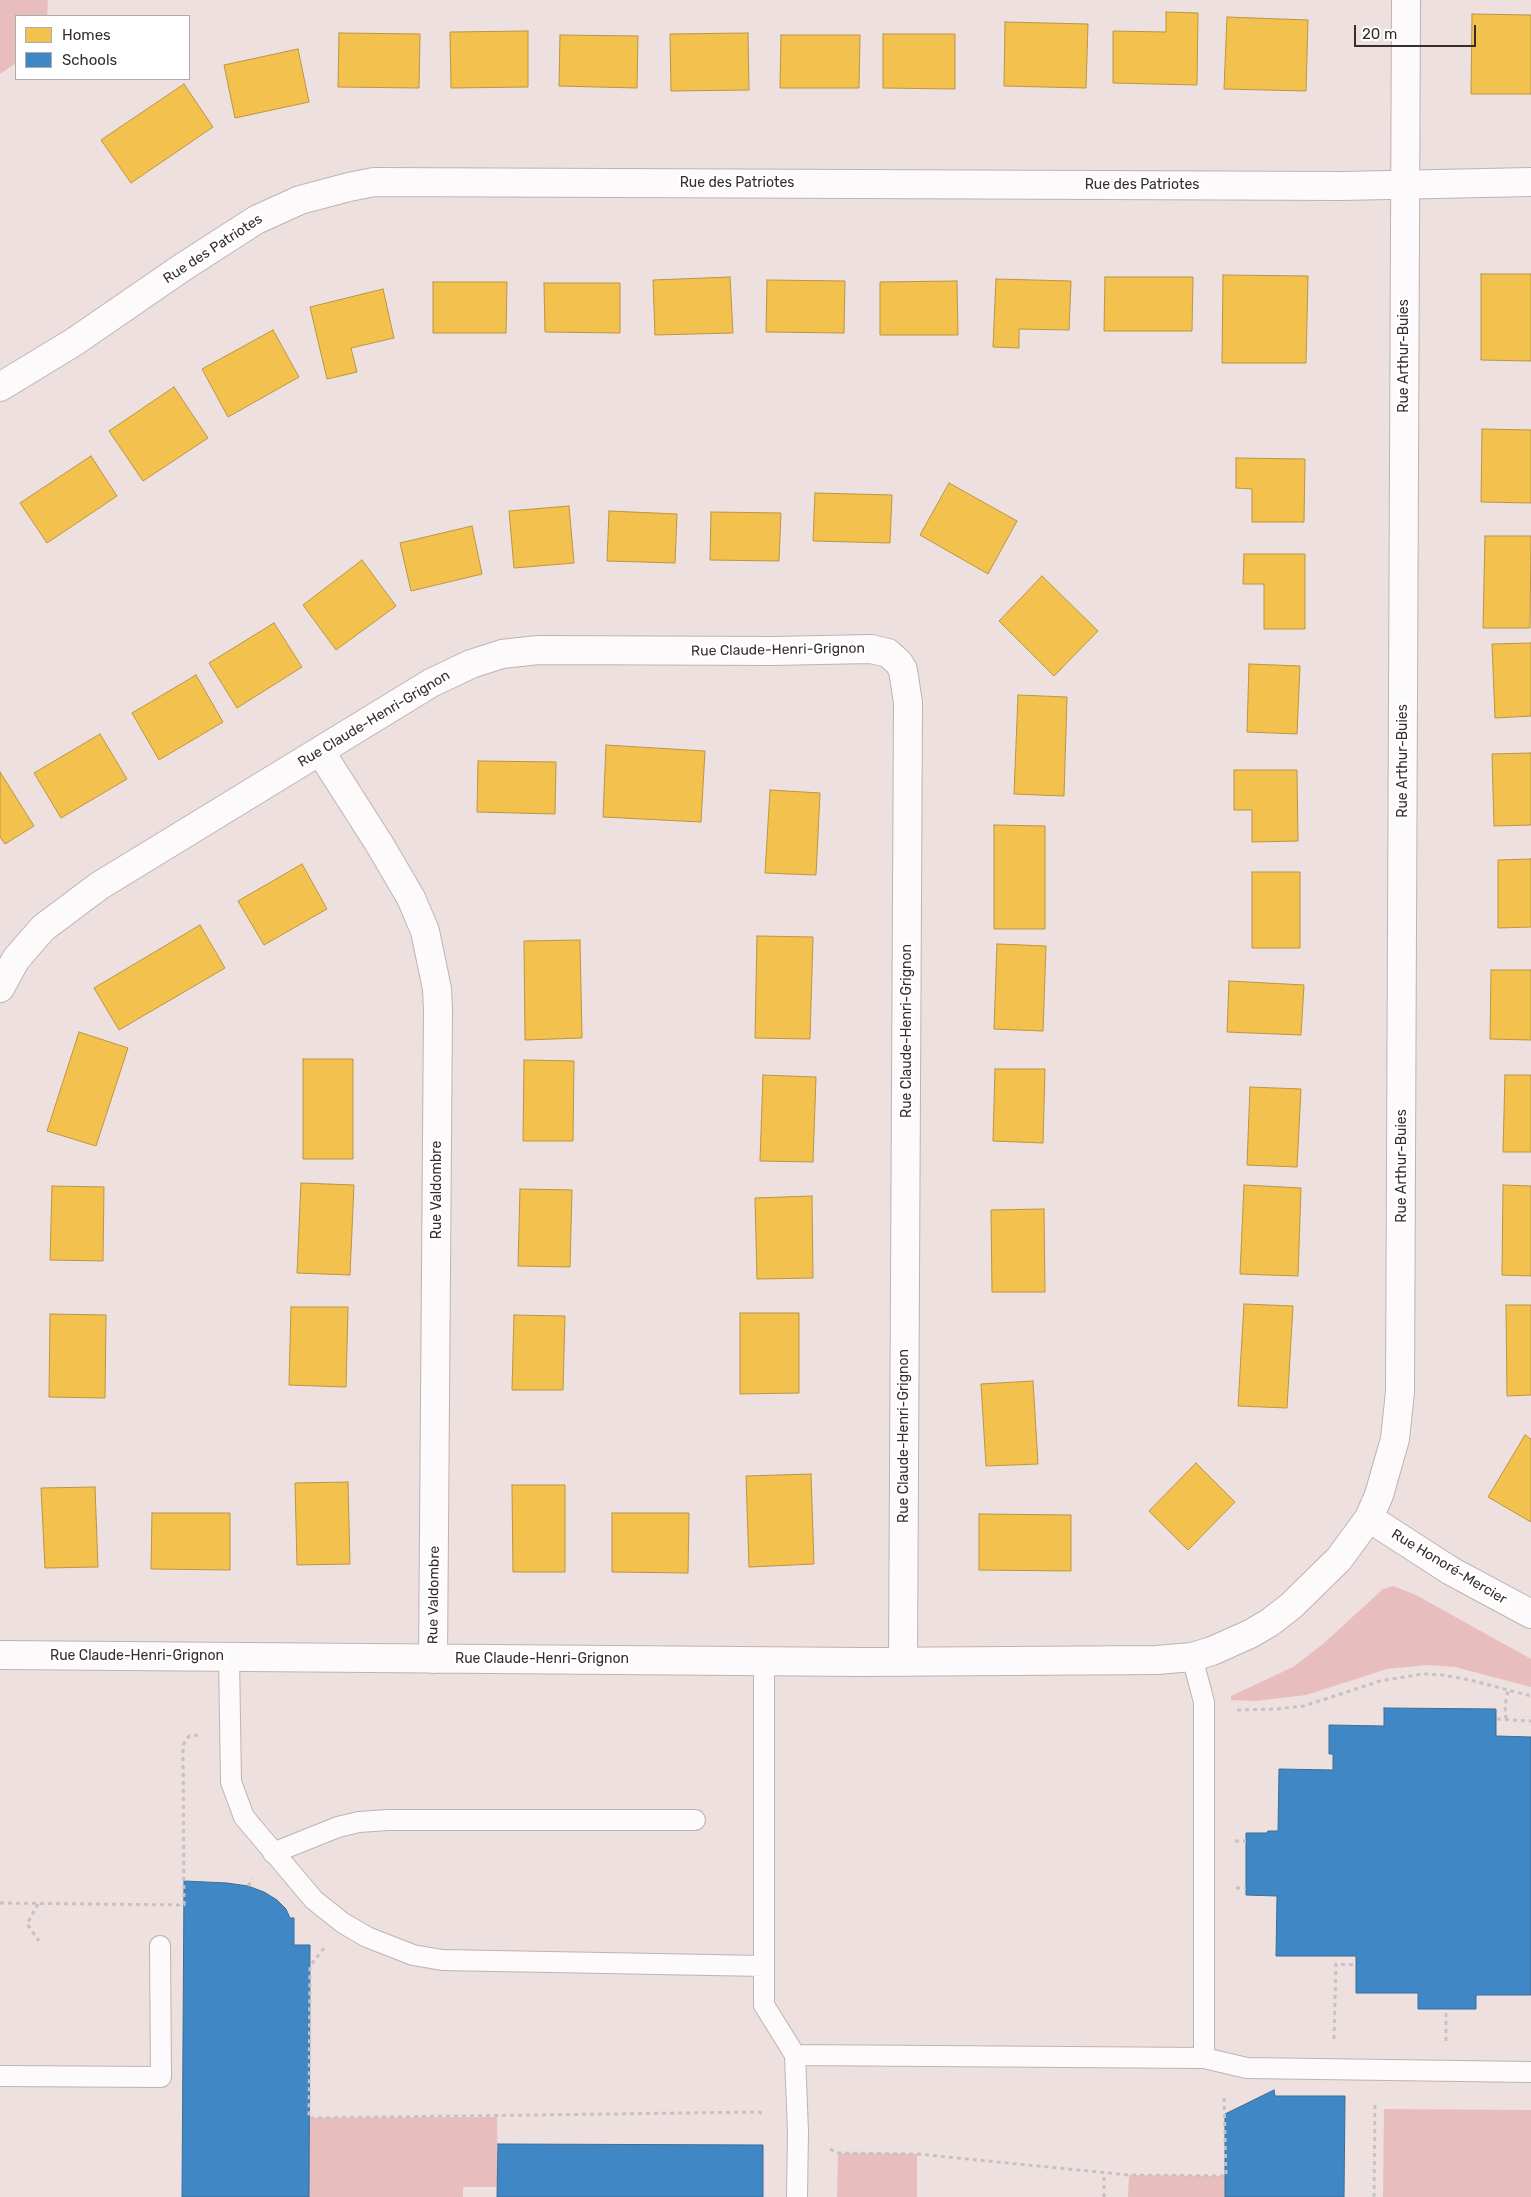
<!DOCTYPE html>
<meta charset="utf-8">
<style>
body{margin:0}
#map{position:relative;width:1531px;height:2197px;overflow:hidden;background:#ede0df;font-family:Rubik,sans-serif}
canvas{display:block}
.legend{position:absolute;left:15px;top:15px;width:175px;height:65px;box-sizing:border-box;background:#fff;border:1px solid #afabab;margin:0;padding:6px 9px;list-style:none;font-size:15px;color:#372d2d}
.legend li{display:flex;align-items:center;gap:10px;height:25px}
.legend b{width:25px;border:1px solid #afabab}
.scale{position:absolute;left:1354px;top:25px;width:122px;height:22px;box-sizing:border-box;border:2px solid #372d2d;border-top:0;padding-left:6px;font-size:15px;line-height:18px;white-space:nowrap;color:#372d2d;-webkit-text-stroke:4px #fff;paint-order:stroke}
</style>
<div id="map">
<canvas width="1531" height="2197"></canvas>
<ul class="legend">
<li><b style="height:14px;background:#f2c14e"></b>Homes</li>
<li><b style="height:14px;background:#3f88c5"></b>Schools</li>
</ul>
<div class="scale">20 m</div>
</div>
<script>
const ctx = document.querySelector('canvas').getContext('2d');
ctx.lineJoin = 'round';
function paint(path, color) { ctx.fillStyle = color; ctx.fill(path, 'evenodd'); }
const shape = rows => new Path2D(rows.map(r => 'M' + r).join(''));
function trace(path, color, width, dash) { ctx.strokeStyle = color; ctx.lineWidth = width; ctx.lineCap = dash ? 'butt' : 'round'; ctx.setLineDash(dash || []); ctx.stroke(path); }
function label(font, color, halo, rows, align = 'center') {
  ctx.font = font + ' Rubik,sans-serif'; ctx.lineWidth = 5; ctx.setLineDash([]); ctx.textBaseline = 'middle'; ctx.strokeStyle = halo; ctx.fillStyle = color; for (const [text, x, y, turn = 0] of rows) {
    ctx.save(); ctx.translate(x, y); ctx.rotate((+turn || 0) * Math.PI / 180); ctx.textAlign = isNaN(turn) ? turn : align; if (halo) ctx.strokeText(text, 0, 0); ctx.fillText(text, 0, 0); ctx.restore();
  }
}
paint(shape([
 [0,0,48,0,47,16,16,16,16,63,0,74],
 [1393,1586,1416,1595,1531,1659,1531,1687,1455,1667,1428,1665,1387,1669,1306,1695,1255,1701,1231,1700,1231,1696,1293,1667,1323,1644,1383,1589],
 [1384,2109,1531,2110,1531,2197,1383,2197],
 [497,2117,498,2187,463,2187,463,2197,309,2197,309,2118],
 [838,2153,917,2154,917,2197,837,2197],
 [1129,2175,1226,2176,1225,2197,1128,2197]
]), '#e7bebd');
const homes = shape([
 [1166,12,1198,13,1197,85,1113,83,1113,31,1166,32,1166,12],
 [1472,14,1531,15,1531,94,1471,94,1472,14],
 [1227,17,1308,20,1306,91,1224,89,1227,17],
 [1005,22,1088,24,1086,88,1004,86,1005,22],
 [528,31,528,87,451,88,450,32,528,31],
 [339,33,420,34,419,88,338,87,339,33],
 [748,33,749,90,671,91,670,34,748,33],
 [883,34,955,34,955,89,883,88,883,34],
 [560,35,638,36,637,88,559,86,560,35],
 [781,35,860,35,859,88,780,88,781,35],
 [298,49,309,102,235,118,224,65,298,49],
 [184,84,213,127,131,183,101,140,184,84],
 [1481,274,1531,274,1531,361,1481,360,1481,274],
 [1223,275,1308,276,1306,363,1222,363,1223,275],
 [730,277,733,333,655,335,653,280,730,277],
 [1105,277,1193,277,1192,331,1104,331,1105,277],
 [996,279,1071,281,1069,330,1019,329,1019,348,993,347,996,279],
 [767,280,845,281,844,333,766,332,767,280],
 [957,281,958,335,880,335,880,282,957,281],
 [433,282,507,282,506,333,433,333,433,282],
 [544,283,620,283,620,333,545,332,544,283],
 [383,289,394,338,351,348,357,372,327,379,310,307,383,289],
 [273,330,299,377,228,417,202,369,273,330],
 [174,387,208,438,143,481,109,431,174,387],
 [1482,429,1531,430,1531,503,1481,502,1482,429],
 [91,456,117,496,47,543,20,503,91,456],
 [1236,458,1305,459,1304,522,1252,522,1252,489,1236,488,1236,458],
 [949,483,1017,521,988,574,920,535,949,483],
 [815,493,892,495,890,543,813,541,815,493],
 [569,506,574,563,514,568,509,511,569,506],
 [609,511,677,514,675,563,607,561,609,511],
 [711,512,781,513,779,561,710,560,711,512],
 [472,526,482,574,411,591,400,543,472,526],
 [1485,536,1531,536,1530,628,1483,628,1485,536],
 [1244,554,1305,554,1305,629,1264,629,1264,584,1243,584,1244,554],
 [362,560,396,606,336,650,303,605,362,560],
 [1042,576,1098,631,1054,676,999,621,1042,576],
 [274,623,302,667,237,708,209,663,274,623],
 [1531,643,1531,716,1495,718,1492,644,1531,643],
 [1249,664,1300,666,1297,734,1247,732,1249,664],
 [196,675,223,722,159,760,132,713,196,675],
 [1018,695,1067,697,1064,796,1014,794,1018,695],
 [100,734,127,779,61,818,34,773,100,734],
 [606,745,705,751,701,822,603,817,606,745],
 [1531,753,1531,825,1494,826,1492,754,1531,753],
 [478,761,556,762,555,814,477,812,478,761],
 [1234,770,1297,770,1298,841,1252,842,1252,810,1234,810,1234,770],
 [0,772,34,826,5,844,0,837,0,772],
 [770,790,820,793,816,875,765,873,770,790],
 [994,825,1045,826,1045,929,994,929,994,825],
 [1531,859,1531,927,1498,928,1498,860,1531,859],
 [302,864,327,909,264,945,238,901,302,864],
 [1252,872,1300,872,1300,948,1252,948,1252,872],
 [200,925,225,968,119,1030,94,988,200,925],
 [757,936,813,937,810,1039,755,1038,757,936],
 [580,940,582,1038,525,1040,524,941,580,940],
 [997,944,1046,946,1043,1031,994,1029,997,944],
 [1491,970,1531,970,1531,1040,1490,1039,1491,970],
 [1229,981,1304,985,1301,1035,1227,1032,1229,981],
 [79,1032,128,1048,96,1146,47,1131,79,1032],
 [303,1059,353,1059,353,1159,303,1159,303,1059],
 [524,1060,574,1061,573,1141,523,1141,524,1060],
 [995,1069,1045,1069,1043,1143,993,1141,995,1069],
 [763,1075,816,1077,813,1162,760,1161,763,1075],
 [1505,1075,1531,1075,1531,1152,1503,1152,1505,1075],
 [1250,1087,1301,1089,1297,1167,1247,1165,1250,1087],
 [301,1183,354,1185,350,1275,297,1273,301,1183],
 [1244,1185,1301,1188,1298,1276,1240,1274,1244,1185],
 [1503,1185,1531,1186,1531,1276,1502,1275,1503,1185],
 [52,1186,104,1187,103,1261,50,1260,52,1186],
 [520,1189,572,1190,570,1267,518,1266,520,1189],
 [812,1196,813,1278,757,1279,755,1198,812,1196],
 [1044,1209,1045,1292,992,1292,991,1210,1044,1209],
 [1244,1304,1293,1306,1287,1408,1238,1406,1244,1304],
 [1506,1305,1531,1305,1531,1395,1507,1396,1506,1305],
 [291,1307,348,1307,346,1387,289,1385,291,1307],
 [740,1313,799,1313,799,1393,740,1394,740,1313],
 [50,1314,106,1315,105,1398,49,1397,50,1314],
 [514,1315,565,1316,563,1390,512,1390,514,1315],
 [1033,1381,1038,1464,986,1466,981,1384,1033,1381],
 [1525,1435,1531,1439,1531,1522,1488,1497,1525,1435],
 [1196,1463,1235,1502,1188,1550,1149,1511,1196,1463],
 [811,1474,814,1564,749,1567,746,1476,811,1474],
 [348,1482,350,1564,297,1565,295,1483,348,1482],
 [512,1485,565,1485,565,1572,513,1572,512,1485],
 [95,1487,98,1567,45,1568,41,1488,95,1487],
 [152,1513,230,1513,230,1570,151,1569,152,1513],
 [612,1513,689,1513,688,1573,612,1572,612,1513],
 [979,1514,1071,1515,1071,1571,979,1570,979,1514]
]);
paint(homes, '#f2c14e');
trace(homes, '#ba9544', 1);
const schools = shape([
 [1384,1708,1496,1709,1496,1736,1531,1737,1531,1995,1476,1995,1476,2009,1418,2009,1418,1993,1356,1993,1356,1956,1276,1956,1277,1896,1246,1895,1246,1833,1267,1833,1268,1831,1278,1831,1279,1769,1333,1770,1333,1754,1329,1754,1329,1725,1384,1726,1384,1708],
 [184,1881,227,1883,248,1886,264,1892,277,1900,286,1909,290,1918,294,1918,294,1945,310,1945,309,2197,182,2197,184,1881],
 [1274,2090,1275,2096,1345,2096,1344,2197,1225,2197,1225,2114,1274,2090],
 [498,2144,763,2145,763,2197,497,2197,498,2144]
]);
paint(schools, '#3f88c5');
trace(schools, '#3d6d97', 1);
const lane = shape([
 [229,1657,231,1782,244,1817,314,1900,343,1923,367,1937,413,1955,442,1960,764,1966],
 [1192,1657,1204,1702,1204,2058],
 [764,1661,764,2005,795,2055,1204,2058,1247,2068,1531,2072],
 [273,1853,338,1827,359,1822,388,1820,695,1820],
 [795,2055,798,2132,797,2197],
 [0,2076,161,2077,160,1946]
]);
const street = shape([
 [320,751,380,845,411,898,425,931,437,989,438,1010,433,1659],
 [0,988,16,959,43,928,99,886,431,683,471,664,502,654,538,650,772,651,871,649,888,653,899,663,903,670,908,703,903,1662],
 [1369,1518,1451,1571,1531,1614],
 [0,1655,861,1662,1157,1660,1192,1657,1212,1651,1250,1634,1269,1623,1291,1606,1339,1559,1369,1518,1379,1495,1395,1439,1400,1392,1406,0]
]);
const secondary = shape([
 [0,387,74,342,183,267,256,220,300,200,349,187,374,182,1342,186,1531,182]
]);
trace(lane, '#beb3b3', 22);
trace(street, '#beb3b3', 30);
trace(secondary, '#beb3b3', 30);
trace(shape([
 [1237,1710,1277,1709,1304,1706,1380,1681,1422,1674,1443,1675,1470,1680,1531,1696],
 [1497,1719,1531,1721],
 [1506,1719,1505,1705,1508,1691],
 [1235,1841,1246,1841],
 [248,1886,253,1879],
 [1236,1888,1246,1888],
 [0,1903,184,1905,183,1745,189,1736,198,1735],
 [38,1904,27,1924,39,1941],
 [324,1948,310,1966,309,2118,759,2112,765,2115],
 [1334,2039,1336,1964,1356,1965],
 [1446,2041,1446,2009],
 [830,2149,838,2153,917,2154,1129,2175,1226,2176,1224,2095],
 [1104,2197,1104,2173],
 [1374,2197,1375,2103]
]), '#c7c2c2', 3, [4, 4]);
trace(lane, '#fcfafa', 20);
trace(street, '#fcfafa', 28);
trace(secondary, '#fcfafa', 28);
label('14px', '#372d2d', '#fff', [
 ["Rue des Patriotes",737,183],
 ["Rue des Patriotes",1142,185],
 ["Rue des Patriotes",213,249,-33],
 ["Rue Arthur-Buies",1404,356,-90],
 ["Rue Claude-Henri-Grignon",778,650,-1],
 ["Rue Claude-Henri-Grignon",374,719,-31],
 ["Rue Arthur-Buies",1403,761,-90],
 ["Rue Claude-Henri-Grignon",907,1031,-90],
 ["Rue Arthur-Buies",1402,1166,-90],
 ["Rue Valdombre",437,1190,-90],
 ["Rue Claude-Henri-Grignon",904,1436,-90],
 ["Rue Honoré-Mercier",1449,1567,31],
 ["Rue Valdombre",434,1595,-89],
 ["Rue Claude-Henri-Grignon",137,1656],
 ["Rue Claude-Henri-Grignon",542,1659]
]);
</script>
